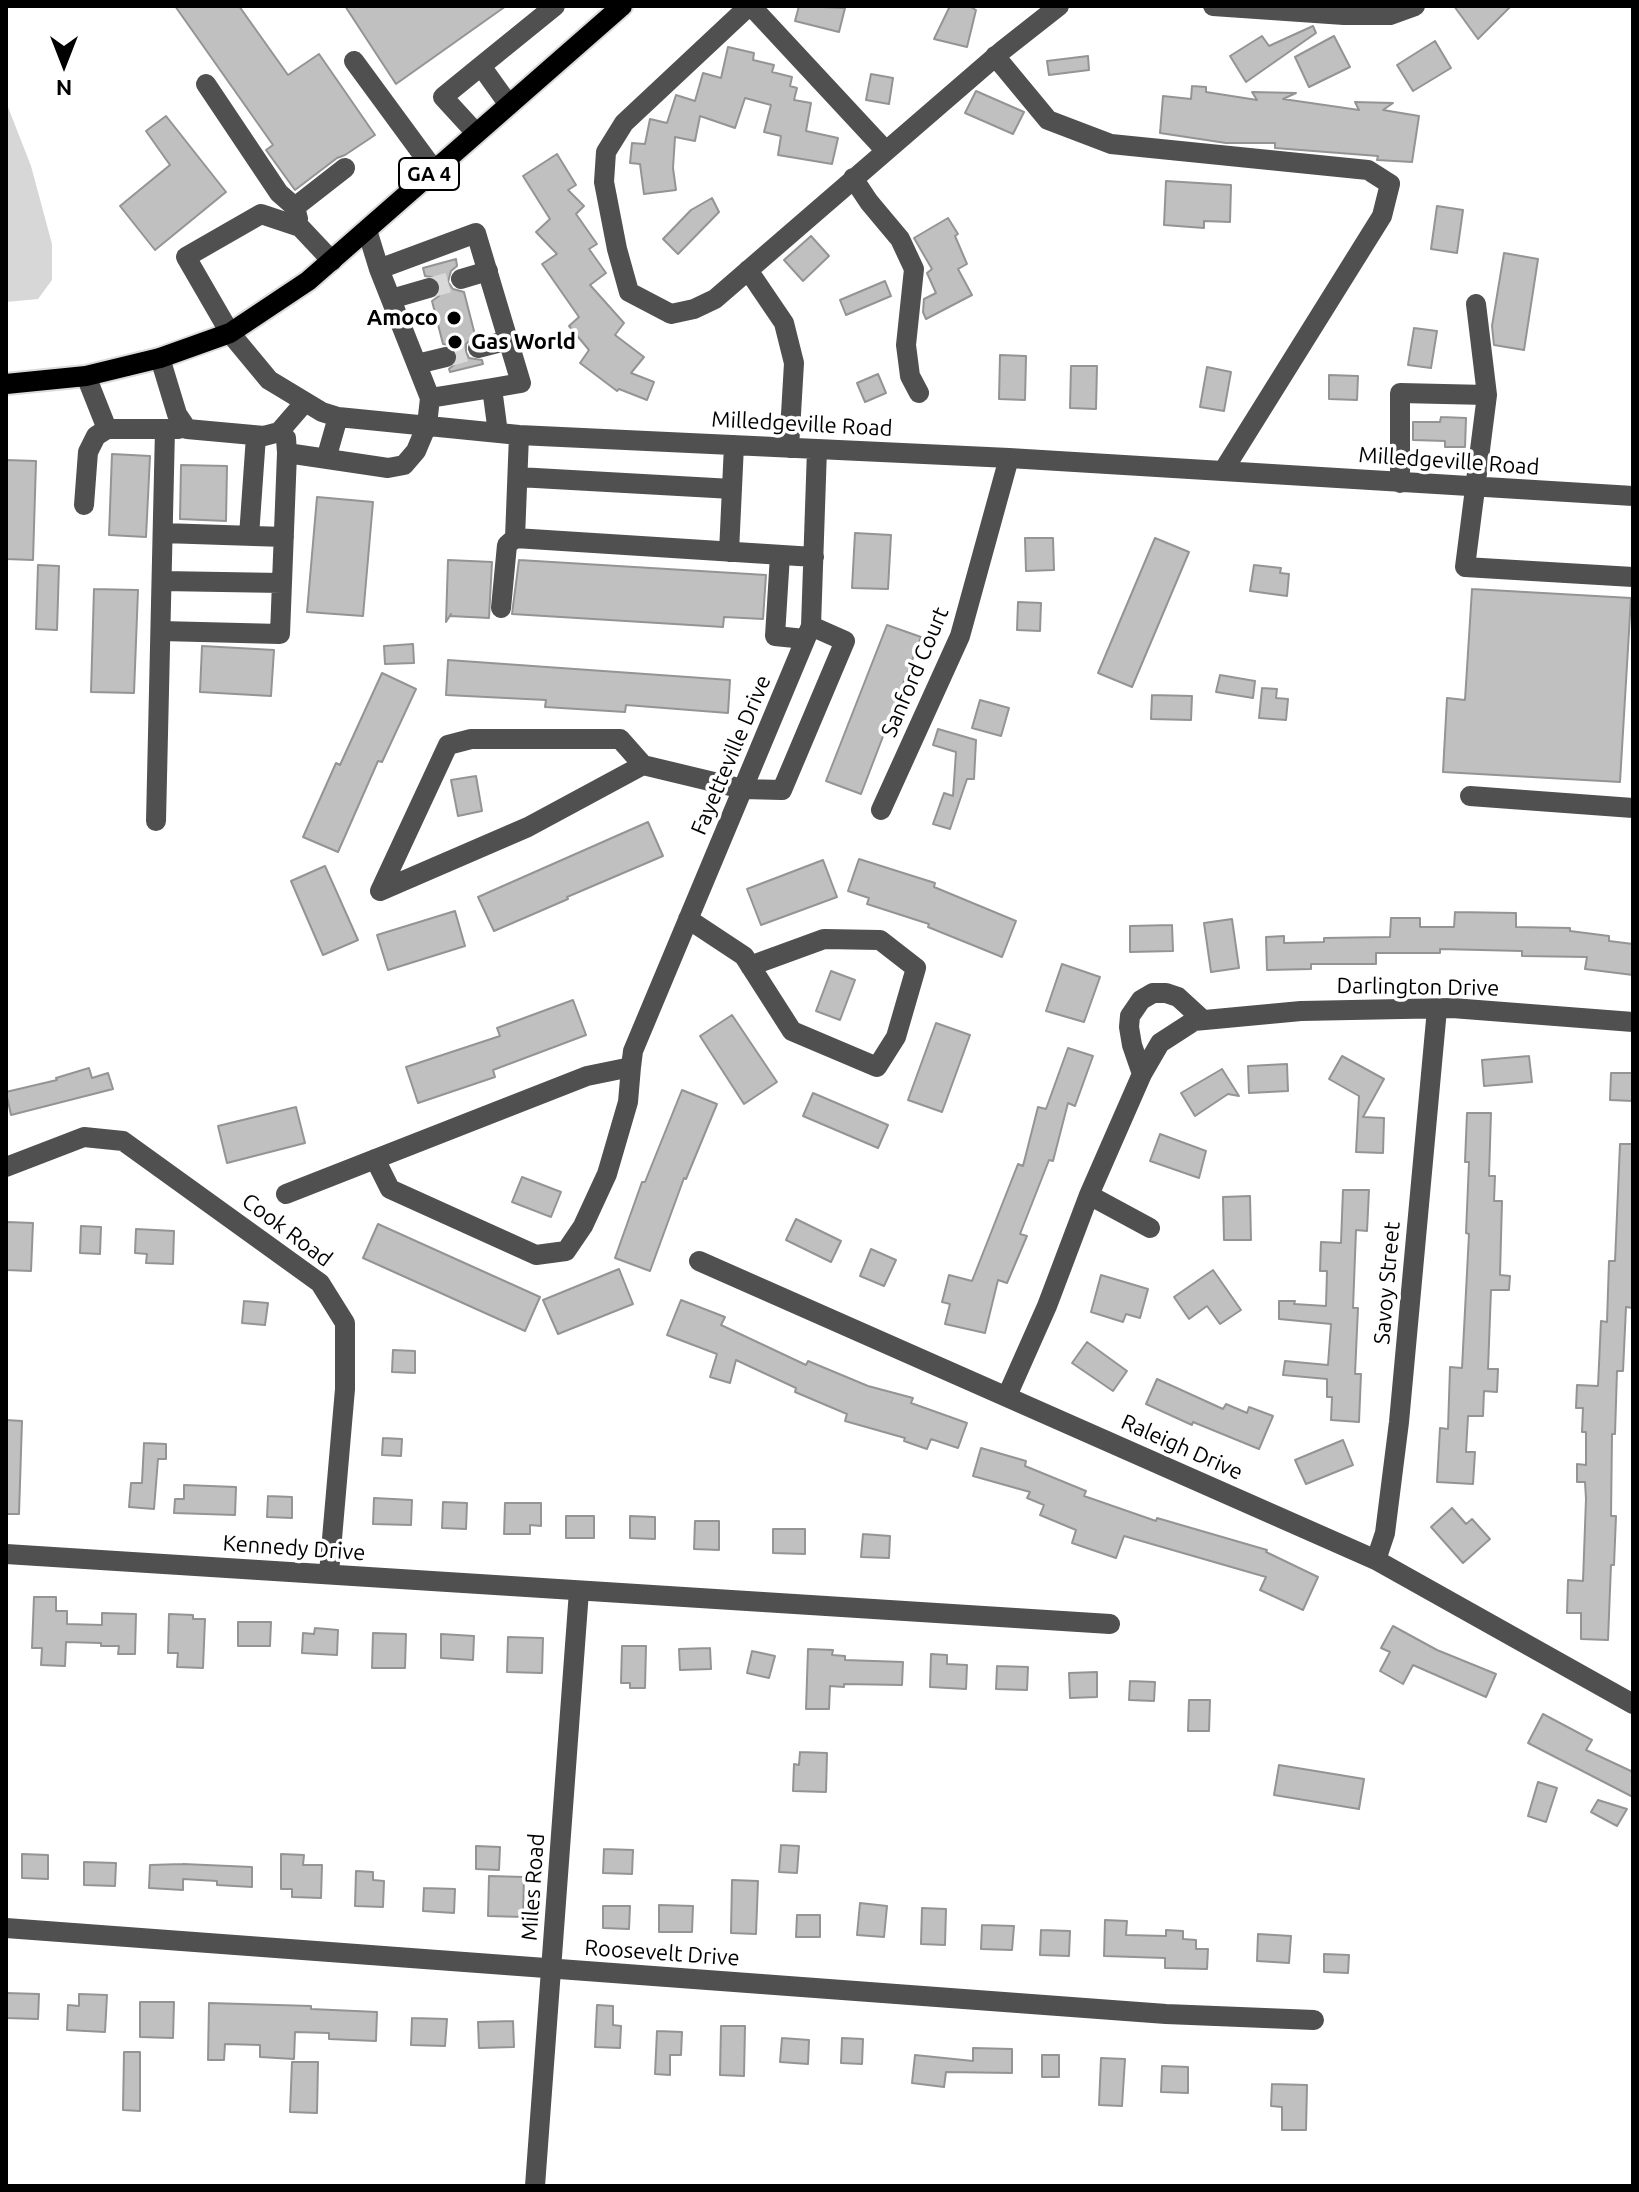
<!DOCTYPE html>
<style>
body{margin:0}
#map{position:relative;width:1639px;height:2192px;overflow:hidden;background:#fff;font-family:Ubuntu,sans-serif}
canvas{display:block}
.frame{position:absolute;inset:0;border:8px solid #000;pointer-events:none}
.north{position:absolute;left:24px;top:24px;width:80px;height:80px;-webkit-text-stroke:6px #fff;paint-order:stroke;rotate:180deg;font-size:22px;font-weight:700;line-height:32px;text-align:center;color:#000}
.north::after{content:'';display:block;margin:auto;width:28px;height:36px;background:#000;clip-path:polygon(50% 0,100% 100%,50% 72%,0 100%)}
</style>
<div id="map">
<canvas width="1639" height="2192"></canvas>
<div class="frame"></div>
<div class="north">N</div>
</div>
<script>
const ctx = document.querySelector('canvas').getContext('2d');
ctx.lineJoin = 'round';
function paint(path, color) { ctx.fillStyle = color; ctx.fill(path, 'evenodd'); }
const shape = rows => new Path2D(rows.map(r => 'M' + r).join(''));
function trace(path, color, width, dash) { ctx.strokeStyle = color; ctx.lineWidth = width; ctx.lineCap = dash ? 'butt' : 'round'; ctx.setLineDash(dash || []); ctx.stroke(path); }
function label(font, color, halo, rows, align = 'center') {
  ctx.font = font + ' Ubuntu,sans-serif'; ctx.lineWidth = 7; ctx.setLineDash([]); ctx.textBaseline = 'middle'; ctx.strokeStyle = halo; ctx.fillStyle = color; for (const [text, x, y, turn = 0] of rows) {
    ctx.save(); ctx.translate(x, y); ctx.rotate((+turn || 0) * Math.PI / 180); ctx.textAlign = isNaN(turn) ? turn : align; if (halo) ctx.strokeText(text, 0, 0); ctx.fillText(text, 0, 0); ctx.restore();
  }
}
paint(shape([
 [6,102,31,166,52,244,52,280,38,299,6,302]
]), '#d7d7d7');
const building = shape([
 [175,6,239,6,288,75,319,54,375,135,345,155,337,158,295,190,266,150,273,145,175,6],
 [345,6,506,6,396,84,345,6],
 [799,6,845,8,839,32,795,21,799,6],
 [950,6,969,6,976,10,967,47,934,39,950,6],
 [1454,6,1511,6,1478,39,1454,6],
 [1313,26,1316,33,1246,82,1230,56,1262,36,1269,46,1313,26],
 [1334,36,1350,67,1309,87,1295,57,1334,36],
 [1435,41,1451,68,1413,91,1397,65,1435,41],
 [728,47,754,53,753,60,774,65,772,72,792,77,790,86,797,88,794,100,811,103,806,131,838,138,832,164,778,155,781,136,764,132,771,105,745,98,735,128,700,116,695,141,675,137,673,168,676,190,644,194,640,164,630,163,632,143,645,144,650,119,667,123,676,95,695,101,703,73,721,78,728,47],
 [1088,56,1089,70,1049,75,1047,61,1088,56],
 [871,74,893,78,889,104,866,100,871,74],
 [1192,86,1206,87,1206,92,1257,100,1252,92,1296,93,1283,99,1359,110,1355,102,1393,103,1383,110,1419,116,1412,162,1377,160,1378,156,1275,148,1275,143,1226,143,1160,133,1163,96,1191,99,1192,86],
 [976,91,1024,112,1013,134,965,113,976,91],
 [166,116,226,192,155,250,120,206,170,165,146,131,166,116],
 [557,154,576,185,568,190,584,206,576,214,597,244,589,249,606,273,590,285,624,323,615,335,644,357,631,373,654,382,647,400,619,389,617,391,580,363,589,350,569,326,579,317,542,264,557,254,536,232,550,219,523,176,557,154],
 [1166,181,1231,185,1230,222,1204,221,1204,228,1164,225,1166,181],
 [712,198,719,212,678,254,663,239,691,210,712,198],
 [1437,206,1463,210,1457,253,1431,249,1437,206],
 [948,218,958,234,955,236,967,264,958,269,972,295,926,319,923,312,924,299,936,293,927,273,932,269,914,238,948,218],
 [811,236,829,256,803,281,784,260,811,236],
 [1504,253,1538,259,1524,350,1494,345,1492,326,1504,253],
 [456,259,457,266,451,271,448,282,453,289,464,292,475,335,466,344,466,352,469,358,482,360,483,364,450,372,449,369,458,361,458,353,450,345,443,344,432,301,439,296,442,285,437,278,425,276,423,268,456,259],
 [885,281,891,296,846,315,840,300,885,281],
 [1414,328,1437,331,1431,368,1408,365,1414,328],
 [1000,355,1026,356,1025,400,999,399,1000,355],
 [1071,366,1097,366,1096,409,1070,408,1071,366],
 [1207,367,1231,372,1224,411,1200,407,1207,367],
 [878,374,886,393,865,402,857,383,878,374],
 [1329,375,1358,376,1357,400,1329,399,1329,375],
 [1441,417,1466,418,1465,447,1445,447,1445,441,1413,440,1413,422,1440,422,1441,417],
 [112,454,150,456,146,537,109,535,112,454],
 [6,460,36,461,33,560,6,559,6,460],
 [181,465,227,466,226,521,180,519,181,465],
 [317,497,373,502,363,616,307,612,317,497],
 [855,533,891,535,888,589,852,588,855,533],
 [1025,538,1053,538,1054,570,1026,571,1025,538],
 [1155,538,1189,552,1132,687,1098,673,1155,538],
 [448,560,492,562,489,618,450,616,451,614,446,622,448,560],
 [519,560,766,575,763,619,724,617,723,627,512,614,519,560],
 [38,565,59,566,57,630,36,629,38,565],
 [1254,565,1281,568,1280,573,1289,574,1287,596,1250,591,1254,565],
 [94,589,138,590,134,693,91,692,94,589],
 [1472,589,1631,598,1620,782,1443,772,1447,698,1465,700,1472,589],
 [1018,602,1041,603,1040,631,1017,630,1018,602],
 [887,625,921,637,861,794,826,781,887,625],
 [413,644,414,663,385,664,384,646,413,644],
 [202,646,274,650,271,696,200,692,202,646],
 [448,660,730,680,728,713,626,705,625,712,545,707,546,700,446,695,448,660],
 [382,673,416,689,382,762,378,761,338,852,303,837,336,763,340,765,382,673],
 [1220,675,1255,681,1253,698,1216,692,1220,675],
 [1262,688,1277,689,1276,698,1288,699,1286,720,1259,718,1262,688],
 [1152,695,1192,696,1191,720,1151,719,1152,695],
 [980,700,1009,708,1001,736,972,728,980,700],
 [938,729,976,740,974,779,967,779,950,829,933,824,944,793,953,796,956,752,933,745,938,729],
 [476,776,482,811,458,816,451,780,476,776],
 [648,822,663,856,567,897,568,899,494,931,478,897,648,822],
 [859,859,935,883,934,887,1016,921,1002,957,928,927,929,924,867,904,869,898,848,891,859,859],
 [823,860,837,897,761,925,747,889,823,860],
 [325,866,358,940,323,955,291,881,325,866],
 [455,911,465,946,388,970,377,935,455,911],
 [1455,912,1516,913,1516,927,1570,928,1570,931,1609,936,1609,941,1633,944,1633,975,1585,969,1587,957,1522,956,1522,951,1440,949,1440,953,1376,953,1376,964,1311,964,1311,969,1267,970,1266,937,1284,936,1284,943,1324,942,1324,938,1390,937,1391,918,1420,918,1420,927,1454,927,1455,912],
 [1232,919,1239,968,1211,972,1204,923,1232,919],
 [1172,925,1173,951,1130,952,1130,926,1172,925],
 [1062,964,1100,977,1084,1022,1046,1011,1062,964],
 [831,971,855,980,840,1020,816,1011,831,971],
 [573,1000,586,1035,493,1070,495,1077,418,1103,406,1067,500,1036,497,1028,573,1000],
 [732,1015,777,1082,744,1104,700,1036,732,1015],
 [936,1023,970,1035,942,1112,908,1100,936,1023],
 [1068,1048,1093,1056,1075,1106,1068,1103,1053,1161,1049,1160,1020,1234,1027,1236,1007,1283,998,1280,985,1333,945,1324,950,1304,942,1302,949,1275,972,1281,1018,1164,1023,1166,1038,1107,1046,1109,1068,1048],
 [1342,1056,1384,1079,1363,1117,1384,1118,1383,1153,1356,1152,1359,1096,1329,1079,1342,1056],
 [1529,1056,1532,1082,1484,1086,1482,1060,1529,1056],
 [1287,1064,1288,1091,1249,1093,1248,1066,1287,1064],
 [89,1068,92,1078,108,1073,113,1089,11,1115,6,1092,57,1080,56,1078,89,1068],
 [1222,1069,1239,1096,1228,1094,1195,1116,1181,1093,1222,1069],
 [1611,1073,1633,1073,1633,1101,1610,1100,1611,1073],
 [682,1090,717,1104,686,1179,684,1178,650,1271,615,1258,642,1182,645,1182,682,1090],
 [813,1093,888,1125,878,1148,803,1116,813,1093],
 [296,1107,305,1143,227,1163,218,1126,296,1107],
 [1467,1113,1491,1113,1489,1176,1495,1176,1494,1201,1502,1201,1500,1275,1510,1276,1509,1290,1491,1290,1488,1369,1498,1369,1497,1392,1484,1391,1483,1416,1468,1416,1466,1452,1475,1452,1473,1484,1437,1482,1440,1428,1448,1429,1450,1367,1462,1368,1469,1234,1466,1233,1469,1162,1465,1162,1467,1113],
 [1160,1134,1206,1151,1199,1178,1150,1161,1160,1134],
 [1620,1144,1633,1144,1633,1308,1626,1307,1623,1371,1617,1371,1615,1434,1612,1434,1611,1516,1616,1516,1614,1565,1611,1565,1608,1640,1581,1639,1581,1613,1567,1613,1568,1580,1583,1581,1586,1499,1585,1482,1577,1482,1577,1464,1586,1465,1586,1432,1582,1432,1583,1408,1576,1408,1577,1385,1598,1386,1601,1321,1607,1322,1609,1261,1615,1261,1620,1144],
 [522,1177,561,1192,551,1217,512,1202,522,1177],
 [1343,1190,1369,1190,1367,1231,1356,1230,1353,1308,1358,1308,1355,1374,1361,1374,1359,1422,1331,1420,1332,1397,1327,1397,1327,1379,1283,1375,1285,1361,1328,1365,1331,1324,1279,1319,1279,1301,1295,1301,1294,1304,1326,1306,1327,1271,1320,1271,1321,1242,1341,1243,1343,1190],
 [1250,1196,1251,1240,1224,1240,1223,1197,1250,1196],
 [796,1219,841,1241,831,1262,786,1240,796,1219],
 [7,1222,33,1223,31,1271,6,1270,7,1222],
 [378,1224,540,1297,525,1331,363,1258,378,1224],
 [81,1226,101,1227,100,1254,80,1253,81,1226],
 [136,1229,174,1231,173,1264,146,1263,147,1254,135,1253,136,1229],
 [871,1249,896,1260,884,1286,860,1276,871,1249],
 [619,1269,633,1304,558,1334,543,1300,619,1269],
 [1213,1270,1241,1310,1220,1324,1207,1306,1189,1319,1174,1297,1213,1270],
 [1101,1275,1148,1289,1140,1318,1126,1314,1123,1322,1091,1312,1101,1275],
 [681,1300,725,1317,721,1325,806,1365,808,1361,868,1386,913,1398,911,1403,967,1423,958,1448,931,1439,927,1449,904,1441,905,1438,845,1421,847,1414,795,1392,796,1388,736,1360,730,1383,710,1377,717,1354,667,1335,681,1300],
 [244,1301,268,1303,265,1325,242,1323,244,1301],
 [1087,1342,1127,1371,1113,1391,1072,1363,1087,1342],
 [393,1350,415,1351,415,1373,392,1372,393,1350],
 [1157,1379,1223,1409,1226,1404,1247,1413,1249,1407,1273,1416,1259,1449,1193,1422,1192,1425,1146,1404,1157,1379],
 [6,1420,22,1421,19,1514,6,1514,6,1420],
 [383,1438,402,1439,401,1456,382,1455,383,1438],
 [1343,1440,1353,1465,1306,1484,1295,1460,1343,1440],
 [144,1443,166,1444,166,1459,158,1459,154,1509,129,1507,131,1483,142,1483,144,1443],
 [981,1448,1026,1461,1025,1466,1086,1491,1084,1496,1156,1521,1157,1518,1267,1550,1266,1552,1318,1577,1303,1610,1260,1590,1266,1577,1124,1536,1116,1558,1072,1543,1076,1530,1040,1515,1044,1505,1027,1498,1030,1492,973,1476,981,1448],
 [184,1485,236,1487,235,1515,174,1513,175,1499,184,1499,184,1485],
 [268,1496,292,1497,292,1518,267,1517,268,1496],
 [374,1498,412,1500,411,1525,373,1524,374,1498],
 [443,1502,467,1503,466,1529,442,1528,443,1502],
 [505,1503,541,1503,541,1526,530,1525,530,1534,504,1534,505,1503],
 [1452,1508,1466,1524,1472,1519,1490,1539,1463,1563,1431,1527,1452,1508],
 [566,1516,594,1516,594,1538,566,1538,566,1516],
 [630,1516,655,1517,655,1539,630,1538,630,1516],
 [695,1521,719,1521,719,1550,694,1549,695,1521],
 [773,1529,805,1529,805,1554,773,1553,773,1529],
 [863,1534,890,1536,889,1558,861,1557,863,1534],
 [34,1597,56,1597,56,1611,67,1611,67,1624,102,1625,102,1613,136,1614,135,1654,118,1654,119,1646,101,1646,101,1643,66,1642,65,1666,41,1665,42,1648,32,1648,34,1597],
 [169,1614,193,1615,193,1619,205,1619,203,1668,177,1667,178,1653,168,1653,169,1614],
 [238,1622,271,1622,270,1646,238,1646,238,1622],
 [1393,1626,1437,1650,1496,1674,1486,1697,1413,1665,1403,1684,1380,1671,1390,1652,1381,1648,1393,1626],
 [315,1628,338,1630,337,1655,302,1653,303,1633,314,1634,315,1628],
 [373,1633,406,1634,405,1668,372,1668,373,1633],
 [441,1634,474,1636,473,1660,441,1658,441,1634],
 [508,1637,543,1638,542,1673,507,1672,508,1637],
 [622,1646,646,1646,645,1688,630,1688,630,1683,621,1683,622,1646],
 [710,1648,711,1669,680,1670,679,1649,710,1648],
 [808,1649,833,1650,832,1655,845,1656,845,1660,903,1662,902,1685,844,1684,844,1687,830,1686,829,1709,806,1709,808,1649],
 [752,1651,775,1656,769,1678,747,1673,752,1651],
 [931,1654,947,1655,947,1664,967,1665,966,1689,930,1687,931,1654],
 [997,1666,1028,1667,1027,1690,996,1689,997,1666],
 [1097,1672,1097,1697,1070,1698,1069,1673,1097,1672],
 [1130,1681,1155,1682,1154,1701,1129,1700,1130,1681],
 [1189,1700,1210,1700,1209,1731,1188,1731,1189,1700],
 [1543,1714,1592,1740,1586,1750,1633,1772,1633,1797,1528,1743,1543,1714],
 [800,1752,827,1753,826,1792,793,1791,794,1764,799,1765,800,1752],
 [1279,1765,1364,1779,1359,1809,1274,1795,1279,1765],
 [1538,1782,1557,1788,1546,1822,1528,1816,1538,1782],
 [1598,1800,1627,1809,1617,1826,1591,1812,1598,1800],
 [781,1845,799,1846,797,1873,779,1872,781,1845],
 [476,1846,500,1847,499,1870,476,1869,476,1846],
 [604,1849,633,1850,632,1874,603,1873,604,1849],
 [22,1854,48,1855,48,1879,22,1878,22,1854],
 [281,1854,304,1855,303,1865,322,1865,321,1898,292,1897,292,1889,281,1889,281,1854],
 [84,1862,116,1863,115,1886,84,1885,84,1862],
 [183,1864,252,1867,252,1887,217,1885,217,1881,183,1879,183,1890,149,1888,150,1865,183,1864],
 [356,1871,373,1872,373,1880,384,1881,383,1907,355,1906,356,1871],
 [489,1876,524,1877,523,1917,488,1916,489,1876],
 [732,1880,758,1881,756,1934,731,1933,732,1880],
 [424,1888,455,1889,454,1913,423,1911,424,1888],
 [860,1903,887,1906,884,1937,857,1935,860,1903],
 [659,1905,693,1906,692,1932,659,1932,659,1905],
 [603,1906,630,1906,629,1929,603,1928,603,1906],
 [922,1908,946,1909,945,1945,921,1944,922,1908],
 [797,1915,820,1915,820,1937,796,1937,797,1915],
 [1105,1920,1127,1921,1126,1935,1166,1936,1166,1930,1183,1931,1183,1939,1196,1940,1196,1949,1208,1949,1207,1969,1165,1968,1165,1958,1104,1956,1105,1920],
 [982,1925,1014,1926,1012,1950,981,1949,982,1925],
 [1041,1930,1070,1931,1069,1956,1040,1955,1041,1930],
 [1258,1934,1291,1936,1289,1963,1257,1961,1258,1934],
 [1324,1954,1349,1955,1348,1973,1324,1972,1324,1954],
 [6,1993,39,1994,38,2019,6,2018,6,1993],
 [79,1994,107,1995,105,2032,67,2030,68,2005,79,2006,79,1994],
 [140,2002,174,2002,173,2038,140,2037,140,2002],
 [209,2003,311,2006,311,2009,377,2012,376,2041,329,2039,329,2033,295,2032,294,2059,260,2057,260,2045,225,2044,224,2060,208,2060,209,2003],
 [597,2005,613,2006,613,2025,621,2026,620,2048,595,2047,597,2005],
 [412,2018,447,2019,445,2046,411,2045,412,2018],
 [513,2021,514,2047,479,2048,478,2022,513,2021],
 [721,2026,745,2026,744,2076,720,2075,721,2026],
 [657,2031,682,2032,681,2055,670,2055,670,2075,655,2074,657,2031],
 [782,2038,809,2040,808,2064,780,2062,782,2038],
 [842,2038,863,2039,862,2064,841,2063,842,2038],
 [973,2048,1012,2049,1012,2073,946,2072,944,2087,912,2083,915,2055,973,2061,973,2048],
 [124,2052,140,2052,140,2111,123,2110,124,2052],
 [1042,2055,1059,2055,1059,2077,1042,2077,1042,2055],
 [1101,2058,1125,2059,1122,2106,1099,2105,1101,2058],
 [292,2062,318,2062,317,2113,290,2112,292,2062],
 [1162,2066,1188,2067,1188,2093,1161,2092,1162,2066],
 [1272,2084,1307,2085,1306,2130,1282,2130,1282,2107,1271,2106,1272,2084]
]);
paint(building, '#c0c0c0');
trace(building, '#949494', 2);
trace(shape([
 [429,288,461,279],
 [446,357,478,348]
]), '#d9d9d9', 20, [20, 10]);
const major = shape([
 [6,384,86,376,160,358,230,333,308,281,622,6]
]);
trace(major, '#dbdbdb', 24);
trace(shape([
 [749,6,624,123,606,152,604,182,617,249,629,292,671,314,694,309,715,299,1003,50,1059,6],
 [751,6,885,150],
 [1213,6,1344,15,1390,15,1415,6],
 [995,56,1048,120,1111,144,1368,170,1390,184,1382,216,1223,471],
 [354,61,434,170],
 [206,84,279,193,295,207],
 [509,105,481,66,555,6],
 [476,133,443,97,481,66],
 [853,178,869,202,900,239,914,269,906,345,910,376,919,393],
 [298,219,295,207,345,168],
 [332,261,300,227,261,214,186,257,230,333,269,380,322,412,338,417,519,435,1009,458,1633,496],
 [379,269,476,233,521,383,492,388,498,433],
 [748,270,784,323,794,363,789,448],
 [461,279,488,271],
 [391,299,429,288],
 [1476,304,1487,395,1465,567,1633,577],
 [478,348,509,340],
 [160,358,177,414,187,429,264,436,279,432,305,402],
 [417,364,446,357],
 [86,376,107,429,179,429],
 [430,398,492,388],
 [519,435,515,538,814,557],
 [287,453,388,468,404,465,416,451,427,425,430,398,379,269,367,230],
 [326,459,338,417],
 [518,477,732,489],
 [1400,483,1400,393,1487,395],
 [84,505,88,452,96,436,107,429],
 [163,533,284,537],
 [249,536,256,436],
 [729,552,734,445],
 [780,555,775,636,805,639],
 [162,581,282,583],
 [501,608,507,545,515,538],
 [161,631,280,634,287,453,286,438,279,432],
 [643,765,620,739,471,739,448,745,380,891,528,827,643,765,743,789,782,790,845,641,811,626],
 [1470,796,1633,808],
 [881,810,960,636,1009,458],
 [156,821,165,429],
 [688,919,744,956,792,1031,877,1067,896,1037,916,968,880,940,824,939,750,966],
 [631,1067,633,1051,811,626,817,449],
 [1142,1074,1132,1045,1129,1027,1130,1016,1141,1000,1153,993,1166,993,1178,997,1202,1019],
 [6,1167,84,1137,123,1141,320,1283,345,1323,345,1389,329,1573],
 [286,1194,587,1076,631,1067,628,1102,607,1174,583,1226,566,1251,536,1255,390,1189,375,1159],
 [1089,1195,1150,1228],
 [699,1261,1376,1560,1633,1704],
 [1007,1396,1047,1306,1089,1195,1142,1074,1160,1043,1194,1021,1301,1011,1452,1008,1633,1022],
 [6,1554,1110,1624],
 [1376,1560,1385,1533,1399,1422,1437,1009],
 [6,1928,1166,2014,1314,2020],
 [535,2186,579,1591]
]), '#505050', 20);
trace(major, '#000', 20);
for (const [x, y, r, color] of [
 [454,318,8,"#000"],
 [455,342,8,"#000"]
]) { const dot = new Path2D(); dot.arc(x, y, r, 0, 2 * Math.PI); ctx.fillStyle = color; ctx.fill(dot); trace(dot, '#fff', 3); }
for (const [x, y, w] of [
 [429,174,60]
]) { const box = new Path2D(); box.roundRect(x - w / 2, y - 16, w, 32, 6); ctx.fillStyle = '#fff'; ctx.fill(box); trace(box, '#000', 2); }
label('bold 20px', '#000', null, [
 ["GA 4",429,174]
]);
label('bold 22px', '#000', '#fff', [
 ["Amoco",438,318],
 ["Gas World",471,342,"left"]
], 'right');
label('22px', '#000', '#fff', [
 ["Milledgeville Road",802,424,3],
 ["Milledgeville Road",1449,461,4],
 ["Sanford Court",915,672,-67],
 ["Fayetteville Drive",731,755,-67],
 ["Darlington Drive",1418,987,1],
 ["Cook Road",287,1230,37],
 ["Savoy Street",1387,1283,-85],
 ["Raleigh Drive",1182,1447,24],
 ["Kennedy Drive",294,1548,4],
 ["Miles Road",533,1887,-86],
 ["Roosevelt Drive",662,1953,4]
]);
</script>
